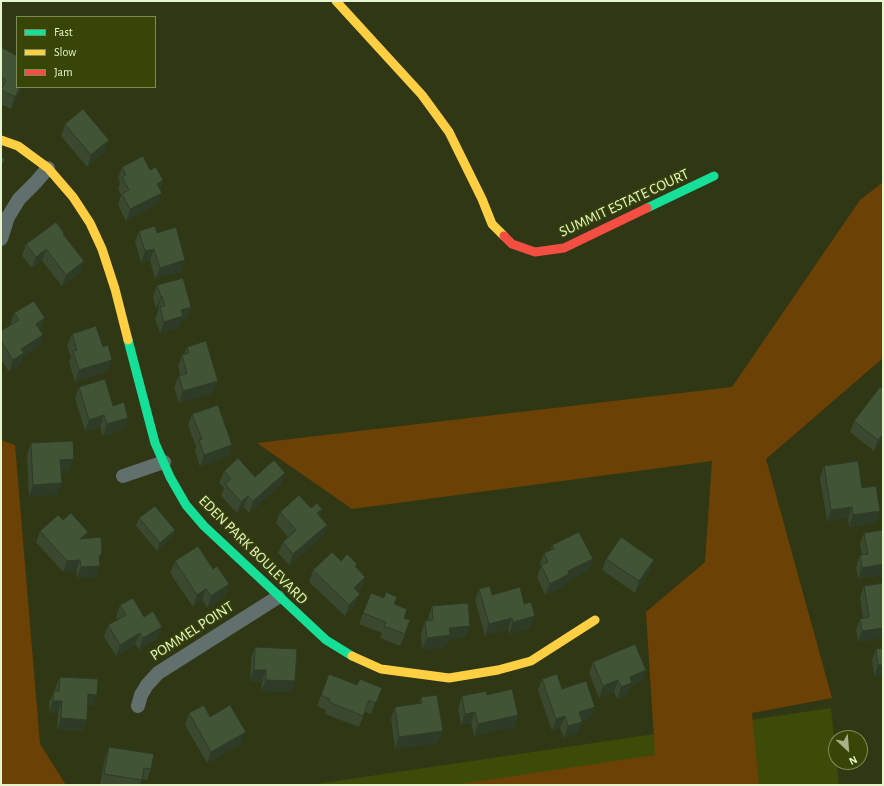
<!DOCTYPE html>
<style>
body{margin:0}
#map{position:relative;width:884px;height:786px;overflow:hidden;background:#2f3715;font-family:"Alegreya Sans",sans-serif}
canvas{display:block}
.frame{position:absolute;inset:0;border:2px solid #e7f5cd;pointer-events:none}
.legend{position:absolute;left:16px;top:16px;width:140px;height:72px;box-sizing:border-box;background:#374606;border:1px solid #7d8c56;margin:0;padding:5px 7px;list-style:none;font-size:12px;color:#e7f5cd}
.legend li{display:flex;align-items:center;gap:8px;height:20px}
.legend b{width:20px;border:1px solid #7d8c56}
.north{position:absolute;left:828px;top:730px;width:40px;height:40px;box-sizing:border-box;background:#374606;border:1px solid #7d8c56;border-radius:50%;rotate:154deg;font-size:11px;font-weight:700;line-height:16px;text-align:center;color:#e7f5cd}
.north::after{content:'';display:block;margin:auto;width:14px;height:18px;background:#a7b28d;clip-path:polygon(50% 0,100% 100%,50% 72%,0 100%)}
</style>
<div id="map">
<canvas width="884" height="786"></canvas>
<div class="frame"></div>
<ul class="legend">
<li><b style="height:5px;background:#16e098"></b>Fast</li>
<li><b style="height:5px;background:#ffcf43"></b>Slow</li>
<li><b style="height:5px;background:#f24e42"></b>Jam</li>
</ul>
<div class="north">N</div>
</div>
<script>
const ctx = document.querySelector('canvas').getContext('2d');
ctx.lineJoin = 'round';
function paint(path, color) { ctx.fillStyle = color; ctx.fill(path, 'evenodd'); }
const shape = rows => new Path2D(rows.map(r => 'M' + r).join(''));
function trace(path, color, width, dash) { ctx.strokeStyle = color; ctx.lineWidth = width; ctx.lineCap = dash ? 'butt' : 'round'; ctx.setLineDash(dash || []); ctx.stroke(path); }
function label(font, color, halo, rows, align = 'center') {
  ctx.font = font + ' "Alegreya Sans",sans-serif'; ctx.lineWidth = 3; ctx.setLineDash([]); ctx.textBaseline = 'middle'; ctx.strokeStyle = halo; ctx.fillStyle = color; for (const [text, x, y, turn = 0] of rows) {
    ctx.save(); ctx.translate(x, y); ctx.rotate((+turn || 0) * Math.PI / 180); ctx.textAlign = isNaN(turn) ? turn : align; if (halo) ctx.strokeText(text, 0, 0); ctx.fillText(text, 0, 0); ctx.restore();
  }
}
paint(shape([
 [831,708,839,785,309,785]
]), '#3c4b07');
paint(shape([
 [883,182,883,358,766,459,832,698,752,713,759,785,453,785,655,755,646,612,705,562,712,461,352,509,257,443,732,387,860,200],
 [1,440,15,445,40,744,66,785,1,785]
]), '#6c4105');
trace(shape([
 [1,239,8,217,19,199,36,182,48,168],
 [123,476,164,462],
 [138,706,141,695,147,685,158,673,278,597]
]), '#61706c', 14);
trace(shape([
 [647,208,714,176],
 [128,340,155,443,170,477,186,505,204,526,326,640,352,656]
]), '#16e098', 9);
trace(shape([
 [336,1,422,95,449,132,482,199,492,224,504,236],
 [1,140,18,146,48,168,73,197,90,223,102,249,115,289,128,340],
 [352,656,381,669,449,678,498,670,531,661,595,620]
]), '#ffcf43', 9);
trace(shape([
 [504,236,512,244,535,252,564,248,647,208]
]), '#f24e42', 9);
paint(shape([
 [1,47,17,87,22,87,11,109,1,104],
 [65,124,109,140,105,151,87,167,61,136],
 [122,167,150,170,163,180,160,190,157,204,126,221,118,205,121,195,118,189,120,183,118,178],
 [139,231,181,272,155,279,150,260,141,263,135,242],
 [64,233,63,235,84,261,80,272,62,286,42,261,32,268,22,256,26,244],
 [157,285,191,307,187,318,182,320,179,328,160,333,155,319,159,309,158,308,156,308,153,297],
 [14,313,45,318,41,329,40,330,39,347,23,357,20,365,9,372,1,359,1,331,10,325],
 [72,334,108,371,75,382,69,362,71,357,67,346],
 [187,347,213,393,179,403,174,387,179,376,180,375,178,366,182,355,184,354],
 [79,387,113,406,124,429,103,436,100,427,85,431,75,399],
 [883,389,883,439,874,451,850,432,854,421],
 [192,414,228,456,200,467,195,451,196,447,188,425],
 [31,443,69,471,61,471,57,495,29,496,27,455],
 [824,466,862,488,880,511,876,523,849,527,848,518,827,521,820,478],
 [224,471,255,477,281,484,249,513,244,507,237,513,221,496,224,488,219,483],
 [311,508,322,509,320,516,327,525,323,536,289,565,278,553,283,542,288,537,276,523,280,512],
 [139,518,175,530,172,538,157,551,136,526],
 [63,520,85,538,99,560,100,566,96,577,77,578,76,571,63,572,36,542,40,531],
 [883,530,883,575,858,579,856,567,860,555,862,555,860,544,864,533],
 [552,545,593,559,588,571,567,581,565,586,545,595,537,577,541,566,540,564,544,553,550,550],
 [606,559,650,571,635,593,602,570],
 [175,561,213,569,229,584,225,596,207,608,202,600,193,607,170,573],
 [341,561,356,568,365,577,361,588,358,592,355,605,345,616,309,582,313,570],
 [883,583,883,638,858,642,856,630,860,619,863,618,860,597,864,586],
 [479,589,492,595,530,628,509,634,508,629,485,636,475,600],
 [394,604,404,618,406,632,400,646,380,638,382,633,359,624,363,613],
 [120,605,144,617,158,638,139,650,135,644,116,656,104,637,108,625,118,620,116,617],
 [432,606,466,637,449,639,446,647,422,649,421,633,425,621,428,621,428,618],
 [255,647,295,681,291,692,261,691,262,682,250,681,251,658],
 [876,649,883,675,874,677,872,660],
 [593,662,646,670,642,681,631,686,628,694,617,699,614,692,599,698,589,673],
 [60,677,93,706,87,706,82,731,57,730,58,713,49,712,49,702,54,691,55,691,55,688],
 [542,679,562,689,591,718,582,721,578,733,564,738,560,728,552,731,538,690],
 [321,695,377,699,371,714,365,712,359,727,325,714,326,710,317,706],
 [487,695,518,715,514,727,474,736,471,723,461,725,458,708,462,696],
 [421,697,438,743,395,749,391,719,395,707,419,704],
 [189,713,210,717,241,744,207,763,185,725],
 [109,747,151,769,147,780,142,779,140,785,100,785,105,758]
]), '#39482e');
paint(shape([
 [20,87,22,87,11,109,15,97],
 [109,140,105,151,87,167,91,155],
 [163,180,159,192,157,184],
 [162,193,157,204,126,221,130,209],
 [46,249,42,261,32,268,36,257],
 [154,249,150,260,141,263,145,251],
 [185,260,181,272,155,279,160,268],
 [84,261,80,272,62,286,66,275],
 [162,296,158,308,156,308,161,297],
 [191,307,187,318,182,320,179,328,160,333,164,322,181,310],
 [45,318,41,329,32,335,36,324],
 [43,335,39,347,23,357,20,365,9,372,13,360,21,349],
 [112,360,108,371,75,382,79,370],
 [218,381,213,393,179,403,183,391],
 [104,415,100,427,85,431,89,420],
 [128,418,124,429,103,436,107,424],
 [883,434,883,439,874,451,878,440],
 [232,445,228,456,200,467,204,455],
 [74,459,69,471,56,471,60,460],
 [285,473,281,484,249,513,253,501],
 [62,483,57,495,29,496,33,485],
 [248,496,244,507,237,513,241,502],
 [852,507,848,518,827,521,831,510],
 [322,509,318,521,317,513],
 [880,511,876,523,849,527,853,515],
 [327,525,323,536,289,565,293,554],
 [175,530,172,538,157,551,160,543],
 [88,532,84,543,80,539],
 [102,553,98,565,100,566,96,577,77,578,81,567,99,556],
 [593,559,588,571,567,581,565,586,545,595,550,584,568,571],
 [80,560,76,571,63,572,67,561],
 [654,560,650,571,635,593,639,581],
 [883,564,883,575,858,579,862,568],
 [365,577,361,588,350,600,354,588],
 [229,584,225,596,207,608,211,596],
 [206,589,202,600,193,607,197,595],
 [360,594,355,605,345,616,349,605],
 [535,616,530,628,509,634,513,622],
 [512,618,508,629,485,636,489,624],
 [470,626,466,637,449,639,446,647,422,649,427,638,449,628],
 [162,627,158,638,139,650,143,638],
 [883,628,883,638,858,642,862,631],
 [140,633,135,644,116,656,120,645],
 [878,665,883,665,883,675,874,677],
 [254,670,266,670,262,682,250,681],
 [646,670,642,681,631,686,628,694,617,699,621,687,630,677],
 [266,680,295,681,291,692,261,691],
 [618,680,614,692,599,698,603,686],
 [88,694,97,695,93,706,84,706],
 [53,701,62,701,58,713,49,712],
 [595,707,591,718,575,724,579,712],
 [475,712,471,723,461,725,465,714],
 [518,715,514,727,474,736,478,724],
 [565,716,560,728,552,731,556,719],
 [61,718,87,720,82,731,57,730],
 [582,722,578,733,564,738,568,726],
 [443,731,438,743,395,749,399,737],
 [246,732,241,744,207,763,211,752]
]), '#2e3b26');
const building = shape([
 [1,47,17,56,17,87,20,87,15,97,1,90,6,80,1,77,1,47],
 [83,109,109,140,91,155,65,124,83,109],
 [143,156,150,170,156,167,163,180,157,184,162,193,130,209,122,194,129,190,122,177,126,175,122,167,143,156],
 [1,157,5,159,1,168,1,157],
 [56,222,64,233,63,234,84,261,66,275,46,249,36,257,26,244,56,222],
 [155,226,157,233,176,227,185,260,160,268,154,249,145,251,139,231,155,226],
 [183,278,191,307,181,310,183,316,164,322,160,307,165,306,162,296,161,297,157,285,183,278],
 [34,301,45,318,36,324,43,335,21,349,24,353,13,360,1,341,1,331,19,320,14,313,34,301],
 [96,326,103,347,108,345,112,360,79,370,73,351,77,350,72,334,96,326],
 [206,341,218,381,183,391,179,376,187,373,182,355,189,353,187,347,206,341],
 [105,379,113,406,124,402,128,418,107,424,104,415,89,420,79,387,105,379],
 [880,387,883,389,883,434,878,440,854,421,880,387],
 [218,405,232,445,204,455,199,440,202,439,192,414,218,405],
 [73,441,74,459,60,460,62,483,33,485,31,443,73,441],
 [238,458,255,477,274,460,285,473,253,501,248,496,241,502,225,484,231,479,224,471,238,458],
 [858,461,862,488,876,486,880,511,853,515,852,507,831,510,824,466,858,461],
 [299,495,311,508,317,503,322,509,317,513,327,525,293,554,283,542,296,530,280,512,299,495],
 [155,506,175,530,160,543,139,518,155,506],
 [71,513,88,532,80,539,101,537,102,553,99,556,100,566,81,567,80,560,67,561,40,531,58,515,63,520,71,513],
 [883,530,883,564,862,568,860,555,868,554,864,533,883,530],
 [579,532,593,559,568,571,569,574,550,584,541,565,548,562,544,553,554,549,552,545,579,532],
 [621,537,654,560,639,581,606,559,621,537],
 [198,546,213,569,217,566,229,584,211,596,206,589,197,595,175,561,198,546],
 [332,552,341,561,347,554,357,564,355,566,365,577,354,588,360,594,349,605,313,570,332,552],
 [883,583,883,628,862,631,860,619,869,617,864,586,883,583],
 [490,586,492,595,520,587,524,604,531,602,535,616,513,622,512,618,489,624,479,589,490,586],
 [386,592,397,597,394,604,407,609,404,618,410,620,405,634,384,626,386,622,363,613,371,593,384,598,386,592],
 [133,598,144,617,153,611,162,627,143,638,140,633,120,645,108,625,126,615,120,605,133,598],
 [468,603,470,626,449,628,450,635,427,638,425,621,433,620,432,606,468,603],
 [635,644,646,670,630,677,632,683,621,687,618,680,603,686,593,662,635,644],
 [255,647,297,649,295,681,266,680,266,670,254,670,255,647],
 [883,648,883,665,878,665,876,649,883,648],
 [329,674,357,685,360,679,382,688,376,703,369,700,363,716,329,702,330,699,321,695,329,674],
 [557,674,562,689,586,681,595,707,579,712,582,722,568,726,565,716,556,719,542,679,557,674],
 [60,677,98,679,97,695,88,694,87,720,61,718,62,701,53,701,54,691,59,691,60,677],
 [512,689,518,715,478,724,475,712,465,714,462,696,486,691,487,695,512,689],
 [437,695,443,731,399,737,395,707,422,703,421,697,437,695],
 [204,705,210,717,230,705,246,732,211,752,189,713,204,705],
 [109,747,154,754,151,769,144,768,142,780,104,774,109,747]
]);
paint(building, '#425436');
trace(building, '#2e3b26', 1);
label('15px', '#e7f5cd', '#374606', [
 ["SUMMIT ESTATE COURT",624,203,-25],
 ["EDEN PARK BOULEVARD",253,550,45],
 ["POMMEL POINT",192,631,-33]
]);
</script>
